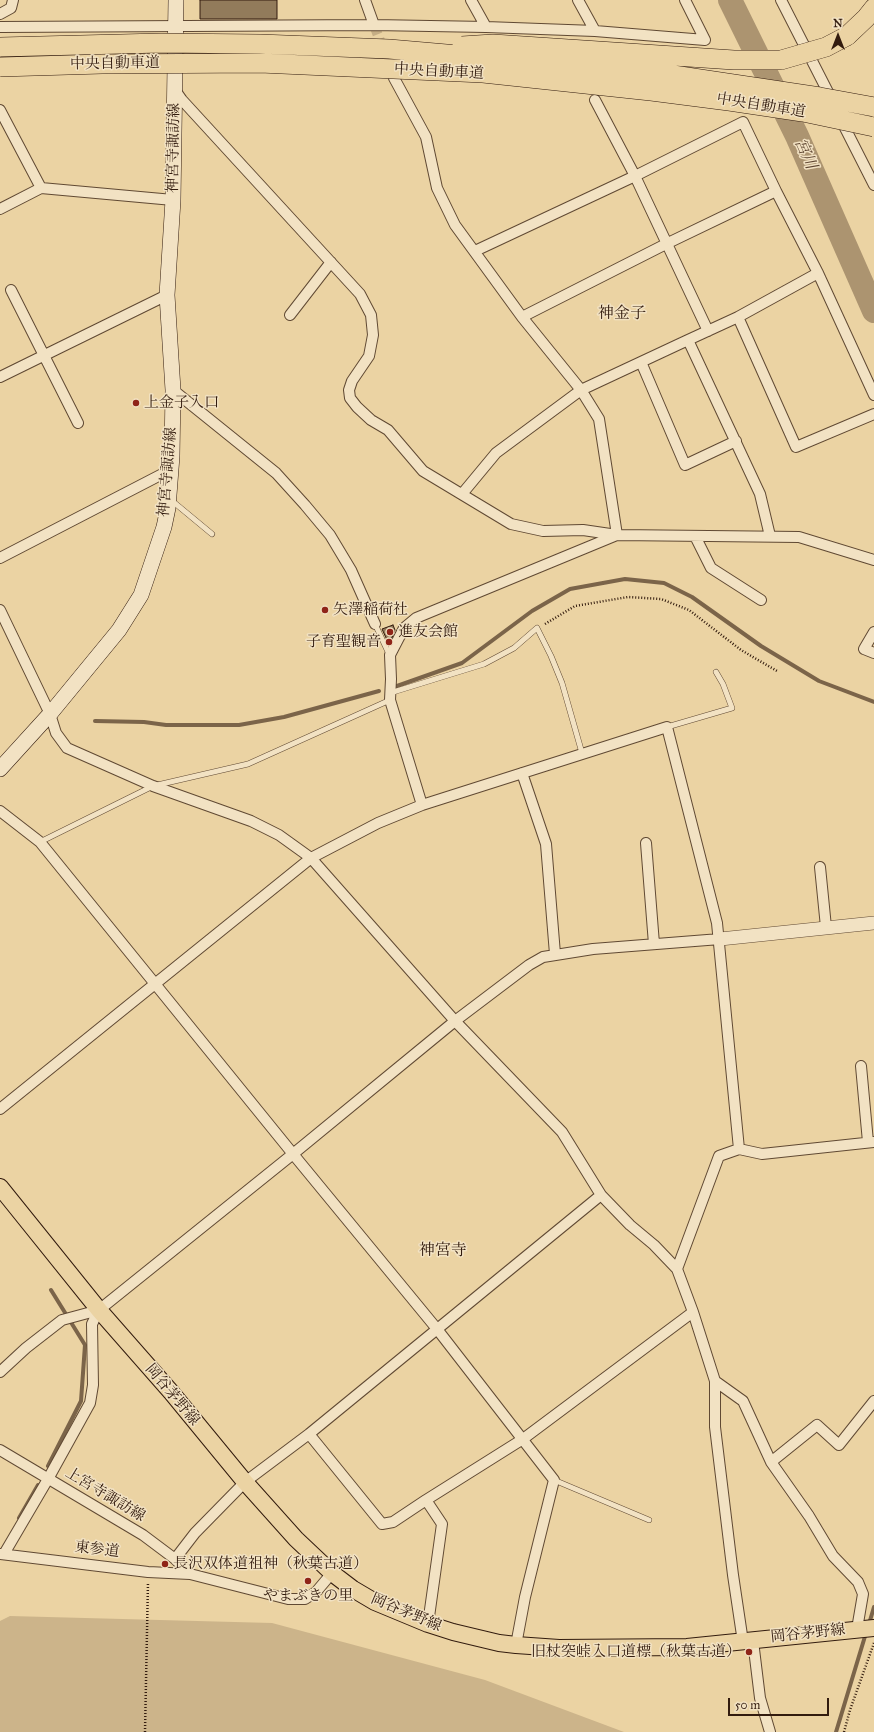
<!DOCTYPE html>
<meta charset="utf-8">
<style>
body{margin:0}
#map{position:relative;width:874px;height:1732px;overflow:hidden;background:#ebd3a3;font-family:"IM FELL Great Primer",serif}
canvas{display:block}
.north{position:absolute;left:818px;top:16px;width:40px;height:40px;-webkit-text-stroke:3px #f2e2c3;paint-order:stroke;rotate:0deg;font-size:11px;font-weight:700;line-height:16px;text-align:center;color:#321b0e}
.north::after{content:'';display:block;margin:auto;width:14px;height:18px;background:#321b0e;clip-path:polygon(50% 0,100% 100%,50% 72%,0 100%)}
.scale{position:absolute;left:728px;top:1698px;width:101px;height:18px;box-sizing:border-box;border:2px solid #321b0e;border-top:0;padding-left:5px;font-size:12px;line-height:14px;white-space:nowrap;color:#321b0e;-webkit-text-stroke:3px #f2e2c3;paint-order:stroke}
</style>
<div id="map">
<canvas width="874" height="1732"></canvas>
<div class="north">N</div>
<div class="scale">50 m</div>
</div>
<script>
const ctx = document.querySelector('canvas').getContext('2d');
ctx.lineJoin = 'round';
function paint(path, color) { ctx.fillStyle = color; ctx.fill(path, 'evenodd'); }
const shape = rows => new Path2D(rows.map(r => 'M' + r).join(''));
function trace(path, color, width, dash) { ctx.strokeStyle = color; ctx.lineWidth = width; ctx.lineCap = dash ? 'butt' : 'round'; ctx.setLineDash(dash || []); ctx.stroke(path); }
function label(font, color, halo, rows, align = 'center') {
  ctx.font = font + ' "IM FELL Great Primer","Noto Serif JP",serif'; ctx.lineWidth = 3; ctx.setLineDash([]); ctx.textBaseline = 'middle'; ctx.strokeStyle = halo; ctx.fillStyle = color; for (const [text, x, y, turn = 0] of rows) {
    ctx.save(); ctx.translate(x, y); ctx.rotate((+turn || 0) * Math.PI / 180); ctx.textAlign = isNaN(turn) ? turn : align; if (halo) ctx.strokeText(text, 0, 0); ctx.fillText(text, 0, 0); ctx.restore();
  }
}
paint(shape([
 [10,1616,272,1623,485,1680,624,1732,0,1732,0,1621]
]), '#ccb48a');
trace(shape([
 [397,686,462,663,532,611,570,589,625,579,664,583,692,597,761,646,819,681,874,702],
 [95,721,144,722,166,725,239,725,284,717,379,691],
 [48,1466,81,1401,85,1345,51,1290],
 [19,1518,38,1485],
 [869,1624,874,1607],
 [836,1732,866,1633]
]), '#7b6449', 4);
trace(shape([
 [730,0,797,136,874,311]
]), '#ac9470', 24);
const building = shape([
 [200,0,277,0,277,19,200,19,200,0],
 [393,625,395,630,392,638,387,640,382,629,393,625]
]);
paint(building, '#927b5b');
trace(building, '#321b0e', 1);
trace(shape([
 [374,25,392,72]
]), '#c6ae85', 10, [10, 5]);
const service = shape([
 [171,500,212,534],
 [375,624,389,654],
 [390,693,484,664,514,648,537,628,551,656,562,683,582,753],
 [667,727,732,708,723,684,716,672],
 [40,842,153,786,248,764,390,700],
 [554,1480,649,1520]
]);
const minor = shape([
 [365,0,374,25],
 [471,0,486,27],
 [578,0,595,31],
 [781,0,832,100],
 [0,14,11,8,13,0],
 [0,27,374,25,486,27,595,31,705,40,685,0],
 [394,78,426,137,437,188,455,225,522,317,581,390,496,453,462,494],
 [175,90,182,100,360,294,371,315,373,335,369,356,352,381,349,390,350,398,357,407,371,420,388,430,423,471,511,524,543,531,583,530,617,535,799,537,874,560],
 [0,110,41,188],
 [841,120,874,185],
 [0,209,41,188,173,200],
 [475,251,635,176,595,100],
 [11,290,78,423],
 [290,315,331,262],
 [522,317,668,243,776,191,818,273,874,395],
 [738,317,796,447,874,414],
 [708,331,635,176,743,122,776,191],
 [641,362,685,465,736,441],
 [0,377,167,295],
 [173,390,276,473,305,505,330,535,351,570,375,624],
 [617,535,599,419,581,390,688,340],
 [695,536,711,568,761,600],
 [770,536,760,494,688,340,738,317,818,273],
 [0,558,172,469],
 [0,610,50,714,56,733,67,748,153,786,251,821,279,835,311,858,455,1021,562,1132,601,1195,630,1225,654,1245,677,1269,693,1312,715,1381,715,1427,733,1575,743,1642],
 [874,632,864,649,874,653],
 [522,773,546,844,555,954],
 [422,805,390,700,391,679,390,655,404,628,416,618,617,535],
 [0,811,40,842,293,1154,437,1329,554,1480,525,1597,516,1645],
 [646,843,654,944],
 [820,867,826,927],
 [861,1066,868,1142],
 [0,1109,311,858,378,823,422,805,667,727,717,923,739,1149],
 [677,1269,719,1156,739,1149,762,1154,874,1142],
 [0,1372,26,1348,62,1320,99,1310,293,1154,455,1021,529,965,543,957,593,949,720,939],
 [715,1381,743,1401,771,1462,809,1516,833,1556,858,1582,863,1594,857,1629],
 [309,1434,382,1524,393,1522,426,1500],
 [0,1450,143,1535,175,1559,190,1574],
 [771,1462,817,1425,839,1445,874,1401],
 [0,1554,148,1572,190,1574,288,1599,305,1599,316,1592,332,1573],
 [4,1554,48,1479,90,1403,93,1385,92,1324,99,1310],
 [175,1559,195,1533,245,1482,309,1434,601,1195],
 [428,1624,442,1524,426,1500,523,1439,693,1312],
 [753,1641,760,1698,770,1732]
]);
const tertiary = shape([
 [720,939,874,923]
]);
const secondary = shape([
 [0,769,50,714,119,630,141,595,164,527,168,508,172,456,173,390,167,295,173,200,176,0]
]);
const primary = shape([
 [0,1187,99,1310,171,1392,245,1482,296,1539,332,1573,353,1589,375,1602,428,1624,453,1632,499,1643,516,1645,559,1648,687,1647,874,1628]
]);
const motorway = shape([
 [847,36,866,18,874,8]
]);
trace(service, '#604933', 6);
trace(minor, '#604933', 12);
trace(tertiary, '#604933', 14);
trace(secondary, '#321b0e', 16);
trace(primary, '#321b0e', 18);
trace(motorway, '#321b0e', 20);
trace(shape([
 [545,624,575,606,628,597,661,599,689,610,741,650,777,671],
 [145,1732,148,1582],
 [844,1732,850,1710,874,1643]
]), '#321b0e', 2.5, [1, 2]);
trace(service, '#f2e2c3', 5);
trace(minor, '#f2e2c3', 10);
trace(tertiary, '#f2e2c3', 13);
trace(secondary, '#f2e2c3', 15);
trace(primary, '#ebd3a3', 16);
trace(motorway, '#ebd3a3', 19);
const motorwayBridge = shape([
 [462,46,493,44,734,60,781,60,826,47,847,36],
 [0,47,161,43,260,44,389,49,653,72,820,97,874,107],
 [0,67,102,64,260,63,483,73,651,91,729,101,803,112,874,127]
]);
trace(motorwayBridge, '#321b0e', 20, []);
trace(motorwayBridge, '#ebd3a3', 19);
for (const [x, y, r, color] of [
 [136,403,4,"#8f2418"],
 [325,610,4,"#8f2418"],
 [390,632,4,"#8f2418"],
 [389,642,4,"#8f2418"],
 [165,1564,4,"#8f2418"],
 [308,1581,4,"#8f2418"],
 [749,1652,4,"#8f2418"]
]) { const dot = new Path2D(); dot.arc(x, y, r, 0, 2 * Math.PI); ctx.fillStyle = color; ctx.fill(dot); trace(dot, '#f2e2c3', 1.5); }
label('15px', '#321b0e', '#f2e2c3', [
 ["中央自動車道",115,64,-1],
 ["中央自動車道",439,72,3],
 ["中央自動車道",761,106,9],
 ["神宮寺諏訪線",174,148,-89],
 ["神宮寺諏訪線",168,472,-85],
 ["岡谷茅野線",172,1395,50],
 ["上宮寺諏訪線",105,1495,31],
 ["東参道",97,1550,7],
 ["岡谷茅野線",406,1613,23],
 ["岡谷茅野線",808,1634,-6]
]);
label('15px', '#321b0e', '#f2e2c3', [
 ["上金子入口",144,403],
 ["矢澤稲荷社",333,610],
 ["進友会館",398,632],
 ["子育聖観音",381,642,"right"],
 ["長沢双体道祖神（秋葉古道）",173,1564],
 ["やまぶきの里",308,1596,"center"],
 ["旧杖突峠入口道標（秋葉古道）",741,1652,"right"]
], 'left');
label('italic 16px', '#5d4530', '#f2e2c3', [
 ["宮川",805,154,66]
]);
label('16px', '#321b0e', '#f2e2c3', [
 ["神金子",622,314],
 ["神宮寺",443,1251]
]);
</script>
